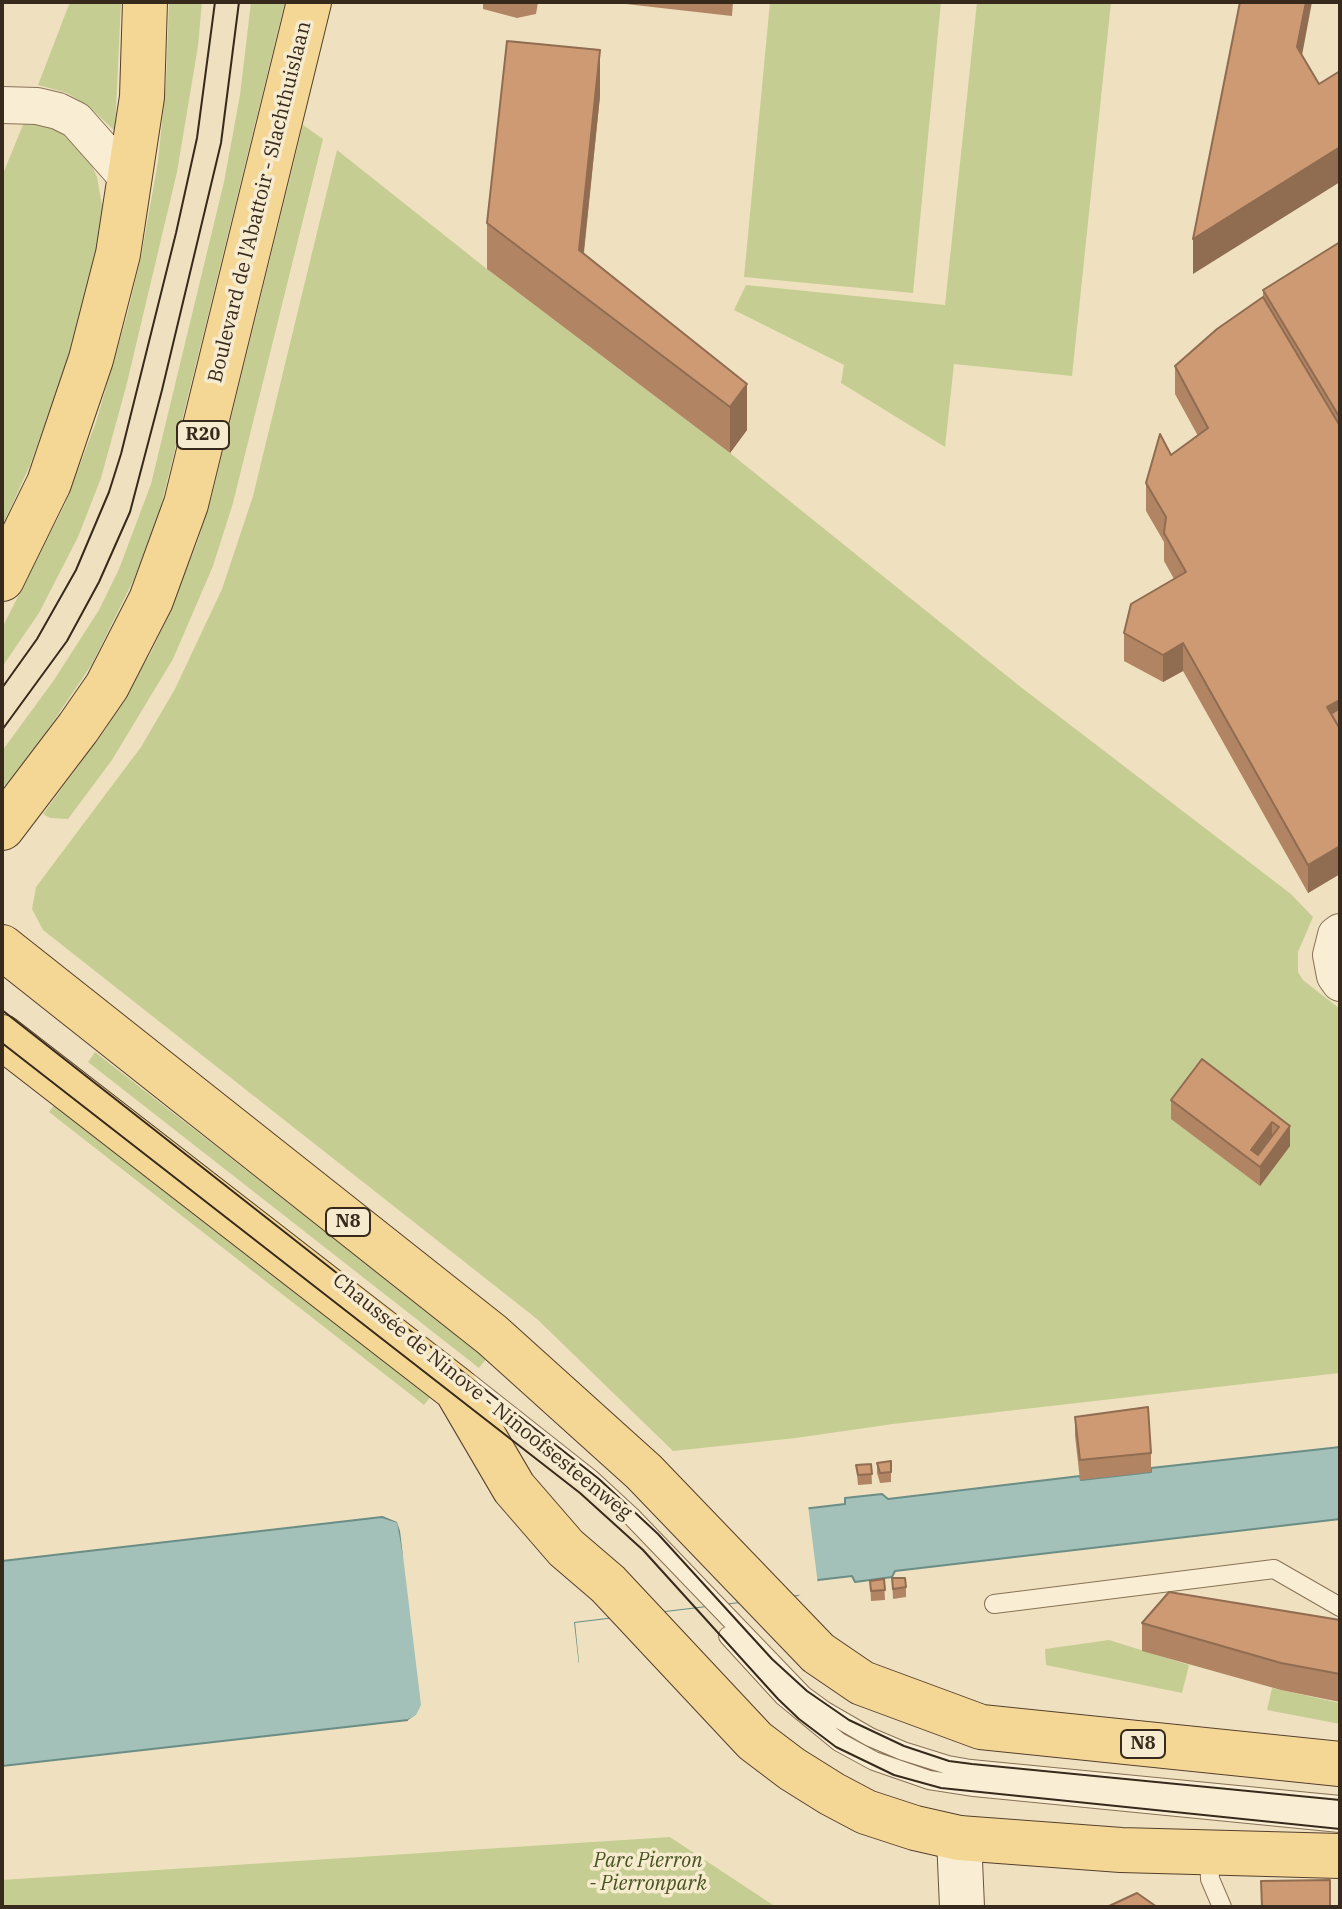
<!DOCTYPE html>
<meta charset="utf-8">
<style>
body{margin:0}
#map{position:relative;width:1342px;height:1909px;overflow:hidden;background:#efe1bf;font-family:"IBM Plex Serif",serif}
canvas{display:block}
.frame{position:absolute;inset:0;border:4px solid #37291c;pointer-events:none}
</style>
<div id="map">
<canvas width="1342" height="1909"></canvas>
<div class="frame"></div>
</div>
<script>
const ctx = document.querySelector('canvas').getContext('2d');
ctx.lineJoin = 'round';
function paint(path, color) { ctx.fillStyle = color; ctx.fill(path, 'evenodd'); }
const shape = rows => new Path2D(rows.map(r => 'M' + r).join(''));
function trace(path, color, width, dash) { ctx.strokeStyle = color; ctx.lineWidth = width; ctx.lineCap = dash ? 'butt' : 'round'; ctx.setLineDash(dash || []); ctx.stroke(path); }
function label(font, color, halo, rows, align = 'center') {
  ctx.font = font + ' "IBM Plex Serif",serif'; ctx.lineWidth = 7; ctx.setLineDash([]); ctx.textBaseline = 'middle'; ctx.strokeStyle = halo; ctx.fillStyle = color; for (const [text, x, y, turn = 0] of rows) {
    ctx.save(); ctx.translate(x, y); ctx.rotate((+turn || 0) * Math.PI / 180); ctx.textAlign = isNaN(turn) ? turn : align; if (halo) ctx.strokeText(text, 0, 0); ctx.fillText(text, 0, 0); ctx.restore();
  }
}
paint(shape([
 [70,2,121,2,115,131,87,105,67,93,38,85],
 [169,2,202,2,198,46,177,172,126,387,101,478,78,537,39,613,2,667,2,628,65,504,96,422,127,315,141,257,158,161,166,83],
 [251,2,285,2,160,510,134,579,92,664,39,743,6,786,2,783,2,751,54,680,99,610,119,569,151,484,224,182,240,95],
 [770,2,941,2,913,293,744,277],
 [977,2,1111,2,1072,376,954,364,945,447,841,383,844,365,734,310,746,285,945,305],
 [25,120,60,130,72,138,90,161,97,177,104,216,87,291,64,371,30,465,2,527,2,176],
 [303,125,323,139,233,503,213,566,173,659,112,760,68,819,50,818,43,814,106,728,150,654,167,619,198,540,211,499],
 [337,150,487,269,730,453,1022,688,1291,894,1313,917,1298,952,1298,972,1303,980,1340,1009,1340,1373,893,1424,796,1438,673,1451,537,1319,43,930,32,909,36,887,141,747,175,689,222,589,253,496],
 [95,1052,487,1358,479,1368,88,1062],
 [58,1100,433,1394,424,1405,49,1112],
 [1109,1640,1189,1665,1182,1693,1046,1665,1045,1649],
 [1272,1688,1340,1703,1340,1724,1267,1710],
 [670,1837,776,1907,2,1907,2,1880]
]), '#c6cd93');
const water = shape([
 [1340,1447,1340,1519,895,1571,892,1577,855,1582,852,1576,818,1580,798,1595,574,1622,578,1662,408,1720,2,1766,2,1561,382,1517,398,1522,404,1556,845,1504,845,1498,882,1494,888,1499,1080,1476,1081,1480,1151,1472,1151,1468,1340,1447]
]);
paint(water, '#a3c1b8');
trace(water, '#6a8e86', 2);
paint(shape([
 [808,1505,818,1585,806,1594,574,1622,579,1666,408,1724,408,1720,416,1715,421,1705,400,1531,397,1522,385,1517,384,1513,401,1520,407,1552]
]), '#efe1bf');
const lane = shape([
 [467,1381,591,1479,631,1516,803,1695,825,1711,870,1737,903,1751,948,1765,971,1769,1340,1805],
 [994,1604,1274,1569,1340,1607],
 [728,1636,783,1696,839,1742,874,1761,929,1780,974,1787,1340,1823],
 [1209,1853,1210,1879,1222,1907]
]);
const street = shape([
 [2,105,37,106,58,111,76,120,131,182],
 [1340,932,1336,935,1331,955,1335,976,1340,983]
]);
const secondary = shape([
 [959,1838,962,1907]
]);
const primary = shape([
 [2,579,49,483,91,359,118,254,142,97,145,2],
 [2,828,78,728,107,686,151,600,186,504,309,2],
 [2,947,492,1335,644,1472,818,1653,862,1683,981,1727,1340,1764],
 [2,1037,456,1389,514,1488,566,1548,608,1584,755,1741,792,1769,832,1794,866,1812,915,1828,959,1838,1121,1850,1340,1856]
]);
trace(lane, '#887157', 20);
trace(street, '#887157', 38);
trace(secondary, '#6a523b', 46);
trace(primary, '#553f2c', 46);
trace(lane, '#f9eed3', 18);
trace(street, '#f9eed3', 36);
trace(secondary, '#f9eed3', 44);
trace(primary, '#f4d795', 44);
trace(shape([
 [2,688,37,639,76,570,109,492,121,454,176,233,197,138,215,2],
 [2,730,67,641,99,582,130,512,162,390,221,143,239,2],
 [2,1010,599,1479,658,1534,772,1659,807,1691,849,1720,904,1746,949,1761,972,1764,1340,1800],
 [2,1043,580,1493,643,1550,778,1699,799,1719,836,1747,894,1775,941,1788,1340,1829]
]), '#37291c', 2);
paint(shape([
 [483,2,538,2,536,14,517,18,483,9],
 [608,2,733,2,732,16],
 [600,96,584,253,747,384,747,430,730,453,487,269,487,223],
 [1340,242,1340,874,1308,893,1183,671,1163,682,1124,661,1124,633,1174,579,1164,561,1164,542,1146,511,1146,483,1198,436,1175,394,1175,366,1263,297,1263,290],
 [1171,1100,1290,1126,1290,1146,1260,1186,1171,1119],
 [1075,1417,1151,1453,1151,1472,1080,1480,1075,1436],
 [877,1463,891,1472,891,1482,880,1483,877,1473],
 [871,1464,872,1484,858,1485,856,1465],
 [892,1578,906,1587,906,1597,893,1599],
 [884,1579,885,1600,871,1601,870,1581],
 [1319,1617,1340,1620,1340,1702,1281,1690,1142,1651,1142,1623]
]), '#b18464');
paint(shape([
 [1306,2,1312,2,1297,82,1297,47],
 [600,50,600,96,579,296,579,250],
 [1340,147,1340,182,1193,274,1193,239],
 [747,384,747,430,730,453,730,407],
 [1183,643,1183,671,1163,682,1163,655],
 [1340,700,1340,728,1327,707],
 [1340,846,1340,874,1308,893,1308,865],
 [1272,1122,1272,1141,1255,1163,1251,1150],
 [1290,1126,1290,1146,1260,1186,1260,1167]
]), '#906c51');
const building = shape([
 [1240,2,1306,2,1297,47,1319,84,1340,71,1340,147,1193,239,1240,2],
 [507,41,600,50,579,250,747,384,730,407,487,223,507,41],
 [1340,242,1340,418,1263,290,1340,242],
 [1263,297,1340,426,1340,700,1327,707,1340,729,1340,846,1308,865,1183,643,1163,655,1124,633,1131,604,1186,572,1164,533,1166,517,1146,483,1160,434,1171,455,1208,428,1175,366,1217,329,1263,297],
 [1340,708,1340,729,1331,714,1340,708],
 [1202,1059,1290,1126,1260,1167,1171,1100,1202,1059],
 [1272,1122,1279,1127,1258,1155,1251,1150,1272,1122],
 [1148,1407,1151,1453,1080,1460,1075,1417,1148,1407],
 [891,1461,891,1472,880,1473,877,1463,891,1461],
 [871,1464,872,1474,858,1475,856,1465,871,1464],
 [892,1578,905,1578,906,1587,893,1589,892,1578],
 [884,1579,885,1590,871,1591,870,1581,884,1579],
 [1169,1592,1340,1620,1340,1674,1281,1663,1142,1623,1169,1592],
 [1330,1880,1330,1907,1262,1907,1261,1881,1330,1880],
 [1137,1893,1157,1907,1107,1907,1137,1893]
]);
paint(building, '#ce9a74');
trace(building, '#906c51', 2);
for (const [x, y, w] of [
 [203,435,52],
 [348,1222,44],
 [1143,1744,44]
]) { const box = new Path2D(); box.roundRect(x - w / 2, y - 14, w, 28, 6); ctx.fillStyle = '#f6ebcf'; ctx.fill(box); trace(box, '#37291c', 2); }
label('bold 18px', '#37291c', null, [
 ["R20",203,435],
 ["N8",348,1222],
 ["N8",1143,1744]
]);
label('20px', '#37291c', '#f6ebcf', [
 ["Boulevard de l'Abattoir - Slachthuislaan",260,202,-76],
 ["Chaussée de Ninove - Ninoofsesteenweg",482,1397,39]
]);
label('italic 20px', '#475422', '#f6ebcf', [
 ["Parc Pierron",648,1861],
 ["- Pierronpark",648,1884]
]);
</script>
